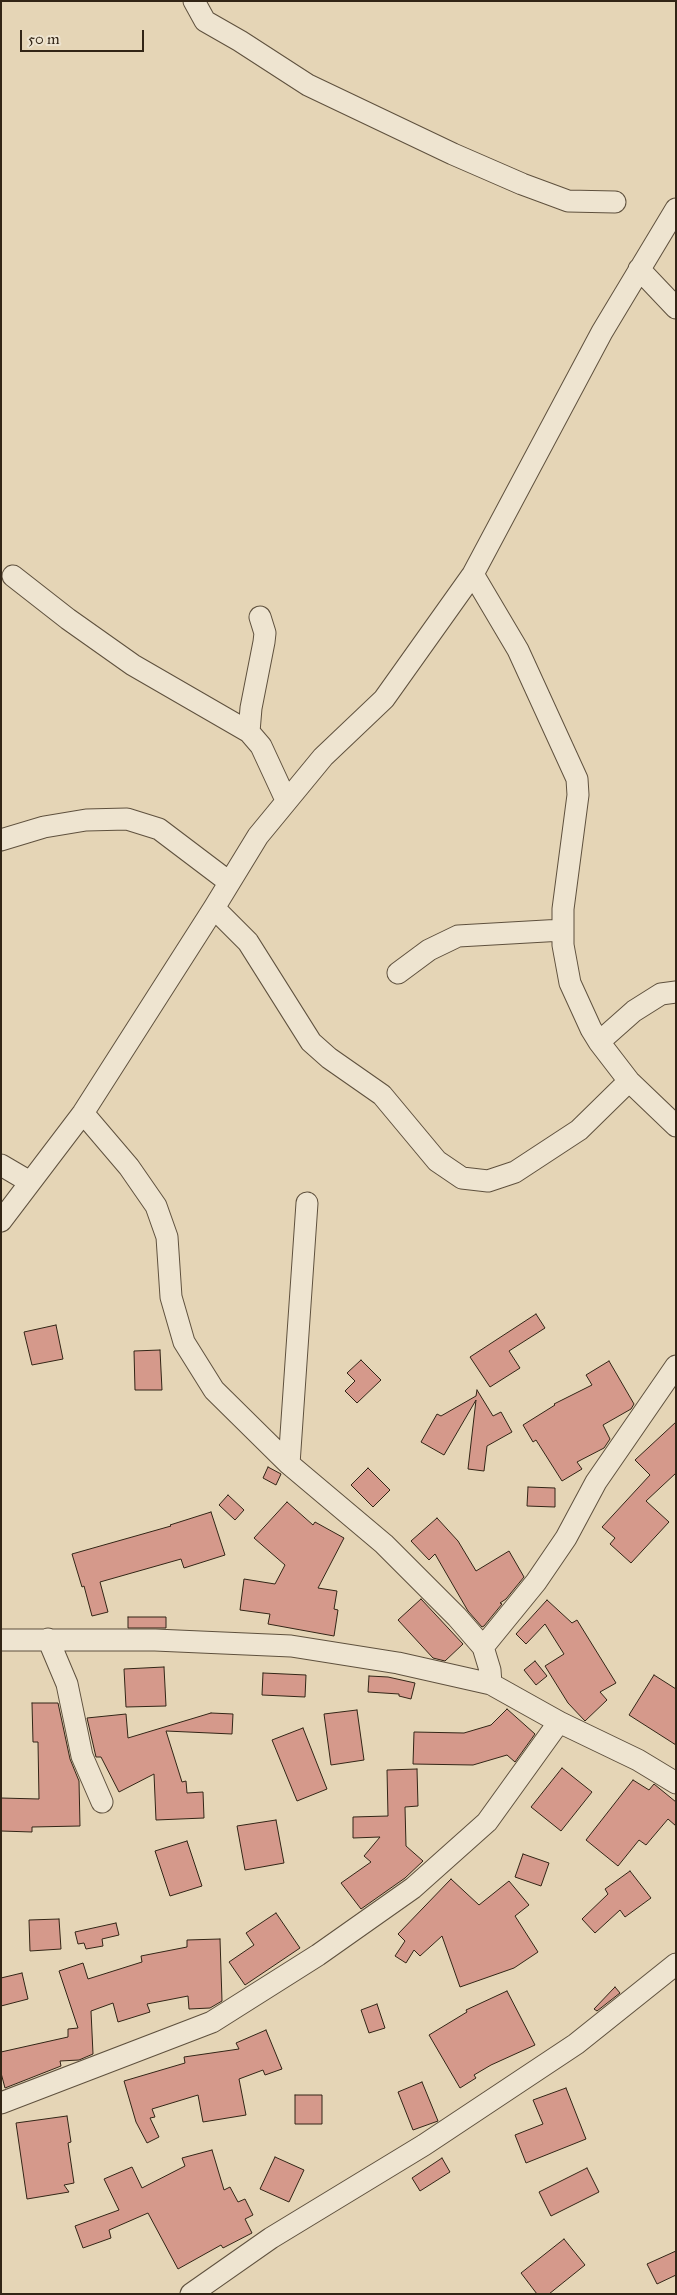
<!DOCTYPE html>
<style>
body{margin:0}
#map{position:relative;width:677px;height:2295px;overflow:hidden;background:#e5d5b6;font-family:"IM FELL Great Primer",serif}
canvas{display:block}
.frame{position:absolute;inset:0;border:2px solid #322516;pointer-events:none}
.scale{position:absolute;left:20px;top:30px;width:124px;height:22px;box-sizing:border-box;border:2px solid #322516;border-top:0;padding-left:6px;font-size:15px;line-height:18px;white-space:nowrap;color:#322516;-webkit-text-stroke:4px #eee4d0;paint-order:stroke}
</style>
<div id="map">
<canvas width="677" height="2295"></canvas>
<div class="frame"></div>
<div class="scale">50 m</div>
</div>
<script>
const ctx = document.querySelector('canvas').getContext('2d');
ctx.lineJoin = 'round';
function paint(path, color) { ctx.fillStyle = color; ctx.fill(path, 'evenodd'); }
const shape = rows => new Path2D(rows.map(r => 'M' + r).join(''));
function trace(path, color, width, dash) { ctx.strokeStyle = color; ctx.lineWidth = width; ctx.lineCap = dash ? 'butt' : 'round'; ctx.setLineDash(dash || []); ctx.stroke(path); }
const building = shape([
 [536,1314,545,1328,509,1351,520,1368,490,1387,470,1357,536,1314],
 [56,1325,63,1359,32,1365,24,1332,56,1325],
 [160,1350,162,1390,135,1390,134,1351,160,1350],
 [361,1360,381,1380,357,1403,345,1391,355,1381,347,1373,361,1360],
 [609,1361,634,1404,631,1409,603,1425,610,1439,604,1448,577,1462,582,1469,562,1481,536,1440,533,1442,523,1425,555,1405,554,1404,592,1385,586,1375,609,1361],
 [477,1390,493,1416,501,1412,512,1432,487,1446,484,1471,468,1469,476,1400,444,1455,421,1442,437,1414,441,1416,476,1396,477,1390],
 [676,1422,676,1473,646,1501,669,1522,631,1563,610,1544,615,1538,602,1527,650,1475,635,1460,676,1422],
 [268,1467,281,1474,276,1485,263,1478,268,1467],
 [368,1468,390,1490,373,1507,351,1485,368,1468],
 [528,1487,555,1488,555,1507,527,1506,528,1487],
 [228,1495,244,1510,235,1520,219,1505,228,1495],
 [287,1502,313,1525,315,1522,344,1538,318,1588,337,1591,334,1609,338,1610,334,1636,268,1624,270,1614,240,1610,244,1579,275,1584,285,1565,254,1538,287,1502],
 [211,1512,225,1555,184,1568,181,1559,100,1582,108,1612,92,1616,84,1586,82,1587,72,1554,171,1526,170,1525,211,1512],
 [437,1518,458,1541,476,1571,509,1551,524,1577,506,1599,500,1603,502,1604,484,1626,482,1627,468,1611,435,1554,429,1560,411,1541,437,1518],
 [421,1599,463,1644,445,1661,433,1658,398,1620,421,1599],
 [547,1600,572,1623,577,1620,616,1683,600,1692,607,1700,585,1721,568,1703,545,1666,564,1654,545,1624,526,1644,516,1634,547,1600],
 [128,1617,166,1617,166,1628,128,1628,128,1617],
 [535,1661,547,1676,536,1685,524,1670,535,1661],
 [164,1667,166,1706,126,1707,124,1669,164,1667],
 [263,1673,306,1675,305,1697,262,1695,263,1673],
 [654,1675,676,1689,676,1745,629,1715,654,1675],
 [369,1676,388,1677,415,1683,411,1699,399,1696,399,1694,368,1692,369,1676],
 [32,1703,58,1703,70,1759,79,1781,80,1826,32,1827,32,1832,1,1831,1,1798,39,1799,38,1742,33,1742,32,1703],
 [507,1709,535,1734,515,1762,507,1755,473,1765,413,1764,414,1732,464,1733,491,1725,507,1709],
 [357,1710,364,1760,331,1765,324,1714,357,1710],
 [211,1713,233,1714,232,1734,166,1731,182,1782,186,1781,187,1793,203,1792,204,1818,156,1820,154,1774,119,1792,101,1757,96,1757,87,1718,126,1714,128,1738,211,1713],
 [303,1728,327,1789,297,1801,272,1740,303,1728],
 [562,1768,592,1792,561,1831,531,1807,562,1768],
 [417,1769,418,1806,405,1807,406,1846,423,1861,405,1878,361,1909,341,1883,371,1862,364,1856,380,1837,353,1838,353,1817,388,1816,387,1770,417,1769],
 [633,1780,649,1790,654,1784,676,1802,676,1826,668,1819,646,1845,639,1840,618,1866,586,1840,633,1780],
 [276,1820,284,1863,245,1870,237,1826,276,1820],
 [187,1841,202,1886,170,1896,155,1851,187,1841],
 [523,1854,549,1863,541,1886,515,1877,523,1854],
 [630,1871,651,1898,625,1917,620,1910,595,1933,582,1919,608,1894,605,1889,630,1871],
 [451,1879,479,1905,509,1881,529,1905,515,1916,538,1952,514,1968,460,1987,442,1936,420,1956,414,1950,406,1963,395,1956,405,1941,398,1934,451,1879],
 [276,1913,300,1948,245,1985,229,1962,254,1945,246,1933,276,1913],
 [59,1919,61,1949,30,1951,29,1920,59,1919],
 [116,1923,119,1935,102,1939,103,1946,86,1949,84,1943,78,1944,75,1932,116,1923],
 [220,1939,222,2001,210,2008,189,2009,188,1996,147,2004,150,2012,118,2022,113,2003,91,2011,93,2054,79,2060,60,2061,61,2066,5,2088,1,2073,1,2052,68,2037,68,2029,78,2028,59,1971,83,1963,88,1979,142,1962,141,1956,187,1947,187,1940,220,1939],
 [22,1973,28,1999,1,2006,1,1978,22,1973],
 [615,1987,620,1993,597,2011,594,2009,615,1987],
 [507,1991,535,2045,491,2065,474,2075,476,2078,460,2088,429,2035,467,2012,466,2010,507,1991],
 [377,2004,385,2028,369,2033,361,2010,377,2004],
 [266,2030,282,2069,265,2075,263,2070,239,2079,246,2115,203,2122,198,2095,152,2109,155,2117,150,2118,159,2137,147,2143,136,2122,124,2081,185,2063,184,2057,239,2049,236,2043,266,2030],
 [422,2082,438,2121,413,2130,398,2092,422,2082],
 [566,2088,586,2139,526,2163,515,2135,543,2124,533,2100,566,2088],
 [295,2095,322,2095,322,2124,295,2124,295,2095],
 [67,2116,71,2142,68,2143,74,2183,64,2185,69,2192,27,2199,16,2123,67,2116],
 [212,2150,224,2190,230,2187,238,2202,245,2199,253,2215,245,2219,252,2233,223,2248,221,2245,178,2269,148,2213,109,2230,111,2238,83,2248,75,2226,119,2210,104,2179,132,2167,142,2188,185,2166,182,2158,212,2150],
 [275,2157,304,2170,289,2202,260,2189,275,2157],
 [442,2158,450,2172,420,2191,412,2178,442,2158],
 [587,2168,599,2192,551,2216,539,2192,587,2168],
 [564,2239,585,2265,549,2294,537,2294,521,2273,564,2239],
 [676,2251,676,2275,657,2284,647,2264,676,2251]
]);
paint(building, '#d5998b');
trace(building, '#322516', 1);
const minor = shape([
 [194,1,205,21,240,41,308,85,453,154,522,184,568,201,615,202],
 [639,269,676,308],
 [473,574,518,650,577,779,578,795,563,909,563,945,570,983,591,1029,599,1042,629,1081,676,1126],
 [13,576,68,619,133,665,249,732,261,746,286,800],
 [249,732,251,708,264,642,265,633,260,617],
 [1,840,44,827,86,820,127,819,159,829,229,882],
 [214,908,248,942,311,1042,329,1058,382,1095,437,1161,462,1178,488,1181,515,1172,579,1130,629,1081],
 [398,973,429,950,458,936,563,930],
 [599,1042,634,1011,661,994,676,992],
 [83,1113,129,1167,156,1206,167,1237,171,1297,184,1342,214,1390,289,1464,384,1544,457,1617,483,1647,490,1670,491,1684],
 [1,1165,30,1182],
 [1,1221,83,1113,214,908,258,836,323,757,384,699,473,574,602,332,676,209],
 [289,1464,307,1203],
 [48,1639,67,1684,82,1756,102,1802],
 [1,1640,155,1640,291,1646,398,1663,491,1684,559,1722,638,1760,676,1783],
 [483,1647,536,1582,566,1538,596,1482,676,1366],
 [1,2103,212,2022,318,1955,413,1888,487,1822,559,1722],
 [191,2294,271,2238,424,2145,576,2044,676,1964]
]);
trace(minor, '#5f513e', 23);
trace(minor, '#eee4d0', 21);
</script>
